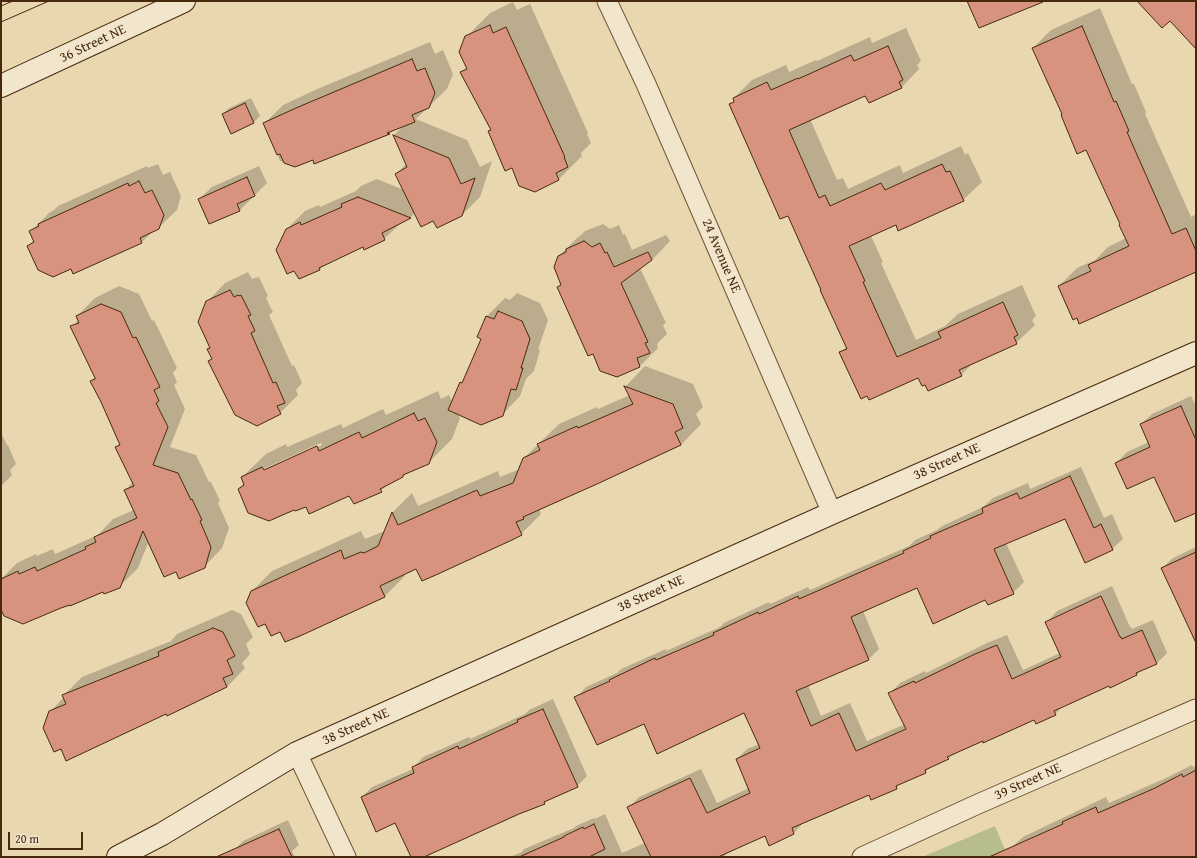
<!DOCTYPE html>
<style>
body{margin:0}
#map{position:relative;width:1197px;height:858px;overflow:hidden;background:#e9d7b0;font-family:"Gentium Book Plus",serif}
canvas{display:block}
.frame{position:absolute;inset:0;border:2px solid #47290e;pointer-events:none}
.scale{position:absolute;left:8px;top:832px;width:75px;height:18px;box-sizing:border-box;border:2px solid #47290e;border-top:0;padding-left:5px;font-size:12px;line-height:14px;white-space:nowrap;color:#47290e;-webkit-text-stroke:3px #f1e5cc;paint-order:stroke}
</style>
<div id="map">
<canvas width="1197" height="858"></canvas>
<div class="frame"></div>
<div class="scale">20 m</div>
</div>
<script>
const ctx = document.querySelector('canvas').getContext('2d');
ctx.lineJoin = 'round';
function paint(path, color) { ctx.fillStyle = color; ctx.fill(path, 'evenodd'); }
const shape = rows => new Path2D(rows.map(r => 'M' + r).join(''));
function trace(path, color, width, dash) { ctx.strokeStyle = color; ctx.lineWidth = width; ctx.lineCap = dash ? 'butt' : 'round'; ctx.setLineDash(dash || []); ctx.stroke(path); }
function label(font, color, halo, rows, align = 'center') {
  ctx.font = font + ' "Gentium Book Plus",serif'; ctx.lineWidth = 3; ctx.setLineDash([]); ctx.textBaseline = 'middle'; ctx.strokeStyle = halo; ctx.fillStyle = color; for (const [text, x, y, turn = 0] of rows) {
    ctx.save(); ctx.translate(x, y); ctx.rotate((+turn || 0) * Math.PI / 180); ctx.textAlign = isNaN(turn) ? turn : align; if (halo) ctx.strokeText(text, 0, 0); ctx.fillText(text, 0, 0); ctx.restore();
  }
}
paint(shape([
 [995,826,1008,857,922,857]
]), '#b7be8b');
paint(shape([
 [513,2,517,10,530,4,588,133,587,134,591,143,581,153,582,156,559,179,513,166,489,132,491,129,461,72,467,67,466,37,490,13],
 [1100,8,1132,84,1134,84,1146,112,1145,114,1191,217,1196,214,1196,271,1059,286,1077,268,1095,260,1108,247,1126,238,1121,223,1087,149,1063,114,1033,48,1051,30],
 [906,28,921,61,917,65,919,69,901,88,865,94,810,119,837,180,843,178,848,189,900,165,903,173,961,146,965,155,968,153,982,182,963,200,896,224,871,236,883,262,881,263,916,340,945,326,958,314,1022,285,1036,316,1032,320,1035,325,1016,343,974,362,961,375,926,383,919,377,841,352,847,346,788,215,730,105,735,100,734,98,752,80,786,65,789,72,816,60,817,61,870,37,872,43],
 [430,42,435,54,443,50,453,74,447,89,416,119,467,140,480,167,492,161,480,197,462,215,434,220,415,213,411,217,402,222,384,239,364,246,324,265,320,269,299,278,286,230,305,211,319,205,320,207,356,191,361,186,377,179,404,190,396,174,407,163,394,135,404,125,394,129,390,133,314,162,313,159,295,166,280,161,265,123,283,105,315,90],
 [251,98,260,116,254,122,231,132,223,114,229,108],
 [158,164,163,175,170,172,181,196,177,210,158,228,153,231,142,242,73,273,71,267,28,246,34,240,31,231,49,213,54,210,58,206,147,166,148,168],
 [259,166,267,183,240,210,210,223,199,199,212,187],
 [603,224,610,229,619,225,623,235,625,234,632,250,666,235,670,241,652,260,640,268,666,323,663,325,667,334,657,344,658,348,640,366,617,376,593,353,558,287,562,283,559,256,577,238,580,236,585,231],
 [248,272,252,279,257,277,257,278,259,277,268,296,266,298,273,312,269,315,292,366,294,365,302,383,296,390,298,395,280,413,209,361,213,358,208,349,211,347,207,302,225,283],
 [119,286,139,294,152,321,154,320,177,368,173,373,177,382,174,385,185,409,170,447,196,455,209,482,211,482,220,501,218,503,229,528,222,548,204,567,176,571,149,541,138,568,119,587,1,607,1,579,17,563,36,554,37,556,53,549,55,554,98,535,113,519,134,510,125,490,133,482,116,447,120,443,102,401,91,382,96,377,72,327,78,320,77,316,95,298],
 [517,293,540,303,548,320,538,350,540,350,534,371,526,379,520,396,502,415,458,414,460,418,452,439,428,463,407,472,403,476,389,483,381,491,350,494,306,505,239,489,244,483,242,477,266,454,286,444,287,447,341,424,343,428,383,409,386,415,438,391,441,399,449,395,453,403,461,383,465,379,483,339,479,337,487,316,505,298,510,300],
 [321,443,322,445,263,472,263,469],
 [645,366,693,384,703,407,696,414,701,424,681,445,539,509,541,514,521,534,417,567,404,574,405,576,385,596,286,641,281,631,252,591,272,571,361,531,365,539,382,532,384,533,392,513,412,493,418,506,498,471,500,477,520,469,524,458,559,424,597,407,598,409,630,395,626,386],
 [1191,396,1196,406,1196,512,1155,475,1116,463,1127,452,1149,442,1141,424,1152,414],
 [1,433,7,445,8,445,16,464,10,470,12,475,1,486],
 [1081,467,1104,518,1112,514,1123,539,1112,549,1066,518,1006,543,1024,582,1013,593,986,599,917,586,863,611,879,649,869,659,808,685,821,716,850,703,867,741,905,724,890,693,900,683,925,671,926,673,987,643,1007,635,1023,670,1060,653,1047,622,1057,611,1112,586,1130,627,1131,627,1132,629,1153,620,1167,653,1157,663,1142,670,1137,674,1110,686,1110,685,1063,706,1055,714,1035,718,954,753,948,759,931,767,925,772,902,782,896,788,869,793,804,822,794,833,769,844,765,835,730,851,723,857,510,857,522,852,524,849,574,828,576,826,594,818,595,819,605,814,622,853,645,843,628,808,639,797,701,769,717,803,749,788,737,759,747,749,759,744,744,712,644,723,576,698,586,687,617,673,621,669,666,649,666,651,720,627,724,623,769,602,770,604,808,587,810,590,909,546,915,540,937,530,942,526,983,507,993,498,1028,483,1030,489],
 [1196,547,1196,640,1162,568,1173,558],
 [232,610,241,614,253,637,246,644,250,654,242,663,245,668,227,687,168,714,167,712,50,712,64,697,64,695,82,677,171,641,177,634],
 [553,699,587,776,577,786,549,798,545,803,519,814,422,857,412,857,395,822,362,797,372,787,413,769,413,768,423,757,469,737,470,739,525,714,529,710],
 [1192,765,1193,767,1196,766,1196,857,1017,857,1012,847,1023,837,1106,797,1109,803,1166,778],
 [288,820,299,845,292,851,295,857,228,857,243,841]
]), '#0003');
const building = shape([
 [967,1,1043,1,1043,2,979,28,967,1],
 [1137,1,1196,1,1196,49,1170,21,1162,28,1137,1],
 [490,25,493,33,506,27,565,157,564,157,568,167,556,173,559,180,535,192,519,186,512,168,505,171,488,131,491,130,460,72,467,69,459,52,465,36,490,25],
 [1082,26,1114,102,1116,101,1129,131,1127,132,1172,234,1186,228,1196,251,1196,272,1079,324,1077,318,1073,320,1058,286,1091,271,1088,265,1129,246,1119,225,1120,224,1086,150,1077,154,1061,115,1062,114,1032,48,1082,26],
 [888,46,903,80,899,82,902,88,869,103,865,96,789,130,819,198,825,195,830,206,881,183,885,190,942,164,946,172,950,171,964,201,898,231,896,225,849,246,865,281,863,282,897,357,941,338,938,332,1003,302,1018,335,1014,337,1017,344,959,370,962,376,928,391,925,385,922,386,918,378,869,400,867,396,861,399,839,352,847,349,820,290,821,290,788,216,780,219,729,104,734,102,733,98,767,82,771,90,798,78,798,79,851,55,854,61,888,46],
 [412,59,417,71,425,68,435,93,429,108,412,115,415,122,387,133,390,134,314,164,313,160,295,167,284,163,280,154,277,155,263,123,296,108,412,59],
 [245,103,254,123,231,134,222,114,245,103],
 [393,135,449,158,461,184,475,178,462,216,437,228,433,221,421,227,395,174,407,167,393,135],
 [247,177,255,196,237,204,240,211,209,224,198,199,247,177],
 [139,181,145,193,152,190,164,215,159,229,140,238,142,243,73,274,71,269,53,277,38,270,27,246,34,242,29,231,39,226,38,224,128,183,129,186,139,181],
 [358,197,411,218,382,233,385,240,364,250,363,247,319,268,320,270,299,279,294,271,287,274,276,250,286,229,300,222,301,225,342,207,341,204,358,197],
 [584,241,592,247,600,243,605,253,607,252,614,267,648,252,652,260,621,283,648,342,645,343,650,353,637,358,640,367,617,377,600,371,593,354,588,356,557,287,561,285,554,267,558,256,566,252,566,249,584,241],
 [230,290,234,297,238,295,239,296,241,295,251,315,248,316,255,331,251,333,273,383,276,382,285,403,277,406,281,414,257,426,235,415,208,361,212,359,207,349,210,348,198,322,206,301,230,290],
 [101,304,121,312,133,338,136,337,160,387,154,390,159,401,156,403,168,427,153,465,178,473,191,500,192,499,202,520,200,521,211,547,205,568,179,579,176,572,164,577,143,531,120,588,104,594,103,592,70,606,70,605,61,608,23,624,4,616,1,610,1,579,18,571,19,574,35,567,37,571,86,549,85,547,96,542,94,537,137,518,124,490,134,486,115,447,120,445,101,402,90,381,95,379,95,378,70,326,79,323,76,316,101,304],
 [498,311,522,321,530,339,521,368,523,368,516,390,511,389,503,416,481,425,448,410,460,382,462,383,481,339,477,337,486,316,494,319,498,311],
 [624,386,673,404,683,428,675,432,681,445,597,484,523,517,524,519,516,522,522,535,512,540,438,574,422,581,416,569,380,586,385,597,300,636,285,642,280,632,271,636,265,624,258,627,246,603,251,591,341,550,344,559,361,552,364,553,378,546,392,512,398,525,477,490,480,496,513,483,523,458,540,450,537,444,577,426,578,428,633,404,624,386],
 [1181,406,1196,440,1196,513,1175,522,1154,477,1127,489,1115,463,1150,447,1140,424,1181,406],
 [414,413,418,421,425,418,437,442,429,464,403,475,403,477,380,489,382,492,354,504,349,496,309,514,306,507,295,511,294,510,269,521,248,513,238,489,244,485,241,477,262,467,264,470,317,446,319,451,359,432,362,438,414,413],
 [1070,476,1094,528,1101,524,1113,550,1085,563,1065,519,994,549,1014,594,988,605,985,600,933,624,917,588,851,617,869,660,796,691,811,726,839,713,856,751,906,729,888,693,914,681,915,683,975,654,997,645,1012,679,1061,657,1045,622,1101,596,1120,637,1121,637,1122,639,1142,630,1157,664,1136,673,1137,675,1110,688,1109,686,1054,711,1056,715,1036,724,1034,720,983,743,983,741,947,757,949,759,925,770,926,773,896,786,897,789,871,800,869,795,792,828,794,834,769,846,765,836,718,857,651,857,627,807,690,778,707,813,750,793,736,759,760,748,744,713,657,754,644,724,597,745,574,697,610,681,609,680,655,658,656,660,714,635,713,633,758,612,759,614,798,596,799,599,904,553,903,551,931,538,930,536,983,513,982,508,1017,493,1020,499,1070,476],
 [1196,552,1196,643,1161,568,1196,552],
 [213,628,223,632,235,656,227,660,233,674,223,678,227,687,167,716,166,714,66,761,61,749,54,752,43,728,49,711,66,704,62,695,159,656,158,652,213,628],
 [543,709,578,787,544,802,545,804,519,814,424,857,411,857,395,823,376,832,361,797,414,773,412,767,458,746,459,749,518,722,517,720,543,709],
 [1196,770,1196,857,989,857,1063,824,1062,822,1096,807,1098,813,1155,788,1182,774,1183,777,1196,770],
 [594,824,605,849,589,857,519,857,564,837,564,836,583,827,584,829,594,824],
 [279,829,292,857,216,857,279,829]
]);
paint(building, '#d8937e');
trace(building, '#47290e', 1);
const street = shape([
 [607,1,646,84,832,513],
 [297,753,346,857],
 [862,857,978,804,1196,709]
]);
const secondary = shape([
 [1,86,184,1],
 [118,857,162,834,297,753,832,513,1196,353]
]);
trace(street, '#705436', 21);
trace(secondary, '#47290e', 24);
trace(street, '#f1e5cc', 19);
trace(secondary, '#f1e5cc', 22);
trace(shape([
 [1,6,13,1],
 [1,22,49,1]
]), '#47290e', 1);
label('14px', '#47290e', '#f1e5cc', [
 ["36 Street NE",93,44,-25],
 ["24 Avenue NE",721,256,67],
 ["38 Street NE",947,462,-24],
 ["38 Street NE",651,594,-24],
 ["38 Street NE",356,727,-24],
 ["39 Street NE",1028,782,-24]
]);
</script>
